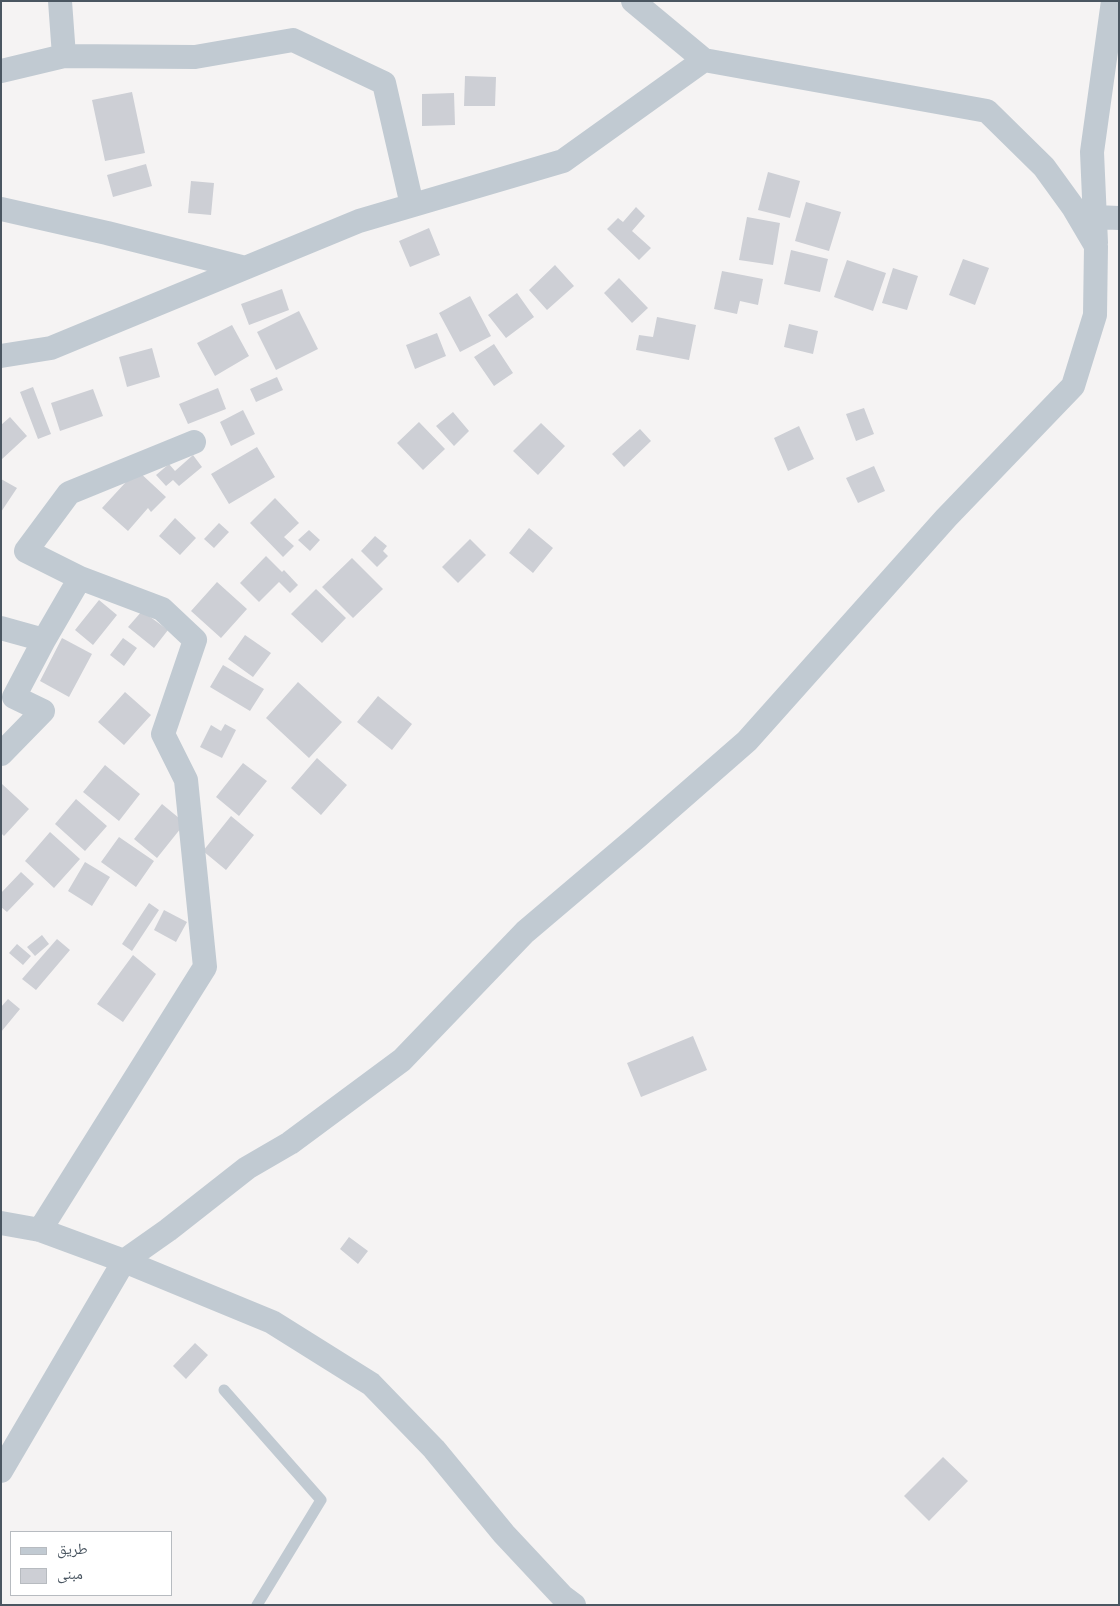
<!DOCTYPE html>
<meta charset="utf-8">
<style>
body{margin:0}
#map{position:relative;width:1120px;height:1606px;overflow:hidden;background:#f5f3f3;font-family:"DM Sans","Noto Naskh Arabic",sans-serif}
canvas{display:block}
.frame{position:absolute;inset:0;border:2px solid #4a5661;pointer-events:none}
.legend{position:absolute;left:10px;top:1531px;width:162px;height:65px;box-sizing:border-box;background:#fff;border:1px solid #b7bbc0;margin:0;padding:6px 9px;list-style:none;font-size:15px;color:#4a5661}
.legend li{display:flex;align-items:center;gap:10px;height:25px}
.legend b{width:25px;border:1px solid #b7bbc0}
</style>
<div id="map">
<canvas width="1120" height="1606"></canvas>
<div class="frame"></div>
<ul class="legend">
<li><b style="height:6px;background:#c1cad2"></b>طريق</li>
<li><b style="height:14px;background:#cdcfd5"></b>مبنى</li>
</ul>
</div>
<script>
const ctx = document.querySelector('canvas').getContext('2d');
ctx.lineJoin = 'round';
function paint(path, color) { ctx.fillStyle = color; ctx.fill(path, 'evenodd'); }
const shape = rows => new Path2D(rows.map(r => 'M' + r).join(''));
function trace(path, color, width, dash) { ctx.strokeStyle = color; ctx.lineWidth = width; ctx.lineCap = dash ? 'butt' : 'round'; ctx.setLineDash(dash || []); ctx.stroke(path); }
paint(shape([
 [465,76,496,77,495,106,464,106],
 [132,92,145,153,105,161,92,100],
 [454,93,455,125,422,126,422,94],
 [146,164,152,186,113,197,107,175],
 [768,172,800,181,790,218,758,210],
 [191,181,214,183,211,215,188,213],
 [806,202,841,212,829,251,795,241],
 [636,207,645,216,632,231,651,248,639,260,607,229,618,218,623,222],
 [747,217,780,223,773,265,739,260],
 [429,228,440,255,410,267,399,241],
 [791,250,828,259,820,292,784,284],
 [963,259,989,268,975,305,949,295],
 [847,260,886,273,873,311,834,297],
 [555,265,574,286,547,310,529,290],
 [893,268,918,276,907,310,882,303],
 [722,271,763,279,758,305,740,301,737,314,714,309],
 [619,278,648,308,632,323,604,293],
 [282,289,289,310,249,325,241,304],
 [517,293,534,317,506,338,488,315],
 [470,296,491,336,460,352,439,313],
 [299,311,318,349,276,370,257,332],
 [657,317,696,325,689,360,636,350,639,335,653,337],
 [789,324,818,331,813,354,784,347],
 [232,325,249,356,215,376,197,343],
 [437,333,446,356,415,369,406,345],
 [494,344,513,373,494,386,474,357],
 [152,348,160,377,127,387,119,357],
 [277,377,283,390,256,402,250,389],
 [33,387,51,434,38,439,20,392],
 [218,388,226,409,188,424,179,404],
 [93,389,103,416,60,431,51,403],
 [864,408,874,434,856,441,846,414],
 [243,410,255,434,231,446,220,422],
 [453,412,469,431,454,446,436,426],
 [10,417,27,436,1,460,1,425],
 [419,422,445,449,423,470,397,443],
 [541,423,565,446,538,475,513,451],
 [799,426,814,459,788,471,774,438],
 [640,429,651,441,624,467,612,454],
 [257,447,275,477,229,504,211,474],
 [193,455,202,467,179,486,173,480,166,486,156,475,169,464,175,471],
 [874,466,885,491,858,503,846,478],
 [137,470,166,497,151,512,148,508,128,531,102,508],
 [1,479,17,488,1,512],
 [275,498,299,523,284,537,294,546,283,557,250,523],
 [175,518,196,538,180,555,159,536],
 [219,523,229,532,214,548,204,539],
 [529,528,553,548,533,573,509,553],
 [309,530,320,540,310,551,298,540],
 [375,536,387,546,383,551,388,556,377,567,361,551],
 [470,539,486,555,458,583,442,567],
 [266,556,282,572,284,570,298,585,290,593,279,582,259,602,240,583],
 [352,558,383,589,353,618,322,587],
 [217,582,247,609,221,638,191,611],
 [316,589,346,618,322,643,291,614],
 [99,600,117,615,93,645,75,630],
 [142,611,168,630,154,648,128,627],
 [245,635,271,653,253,677,228,659],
 [62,638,92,654,69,697,40,681],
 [123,638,137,648,124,666,110,655],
 [223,665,264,689,250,711,210,687],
 [298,682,342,722,309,758,266,718],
 [125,692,151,715,124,745,98,722],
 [378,696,412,724,392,750,357,722],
 [225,724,236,730,222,758,200,747,211,725,221,731],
 [317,758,347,785,321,815,291,788],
 [243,763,267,781,239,816,216,797],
 [105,765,140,794,119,821,83,792],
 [2,784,29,809,4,836,1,833],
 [76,799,107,826,85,851,55,824],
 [162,804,185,823,157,858,134,839],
 [231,816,254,835,226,870,203,851],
 [50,832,80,859,54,888,25,861],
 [119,837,154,861,136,887,101,862],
 [85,862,110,877,92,906,68,891],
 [21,872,34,884,7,912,1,907,1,893],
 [149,903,159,910,132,951,122,944],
 [164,910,187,922,176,942,154,930],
 [42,935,49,944,35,956,27,947],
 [57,939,70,950,36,990,22,979],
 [17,944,31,956,23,965,9,953],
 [133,955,156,974,123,1022,97,1004],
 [8,999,20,1009,1,1032,1,1007],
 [693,1036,707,1070,641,1097,627,1063],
 [349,1237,368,1251,358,1264,340,1249],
 [195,1343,208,1355,186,1379,173,1366],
 [943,1457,968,1481,929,1521,904,1496]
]), '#cdcfd5');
trace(shape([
 [224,1390,321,1500,257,1605]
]), '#c1cad2', 11);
trace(shape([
 [60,1,64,56],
 [1,71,64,56,195,57,293,40,384,83,412,205],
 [1,209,107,233,245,268],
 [1095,217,1119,218],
 [1096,243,1092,152,1113,1],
 [1,356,51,348,359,221,563,161,704,60],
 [1,628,44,640],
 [1,754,43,711,14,697,44,640,80,578],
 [1,1223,40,1230,124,1261,272,1322,371,1384,434,1449,504,1534,562,1596,574,1605],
 [40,1230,205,967,186,780,163,734,195,640,162,609,80,578,26,551,69,493,194,442],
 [1,1471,124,1261,168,1230,247,1168,290,1143,402,1060,525,932,637,837,747,741,946,518,1073,386,1095,315,1096,246,1073,207,1044,167,987,111,704,60,633,1]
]), '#c1cad2', 24);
</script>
